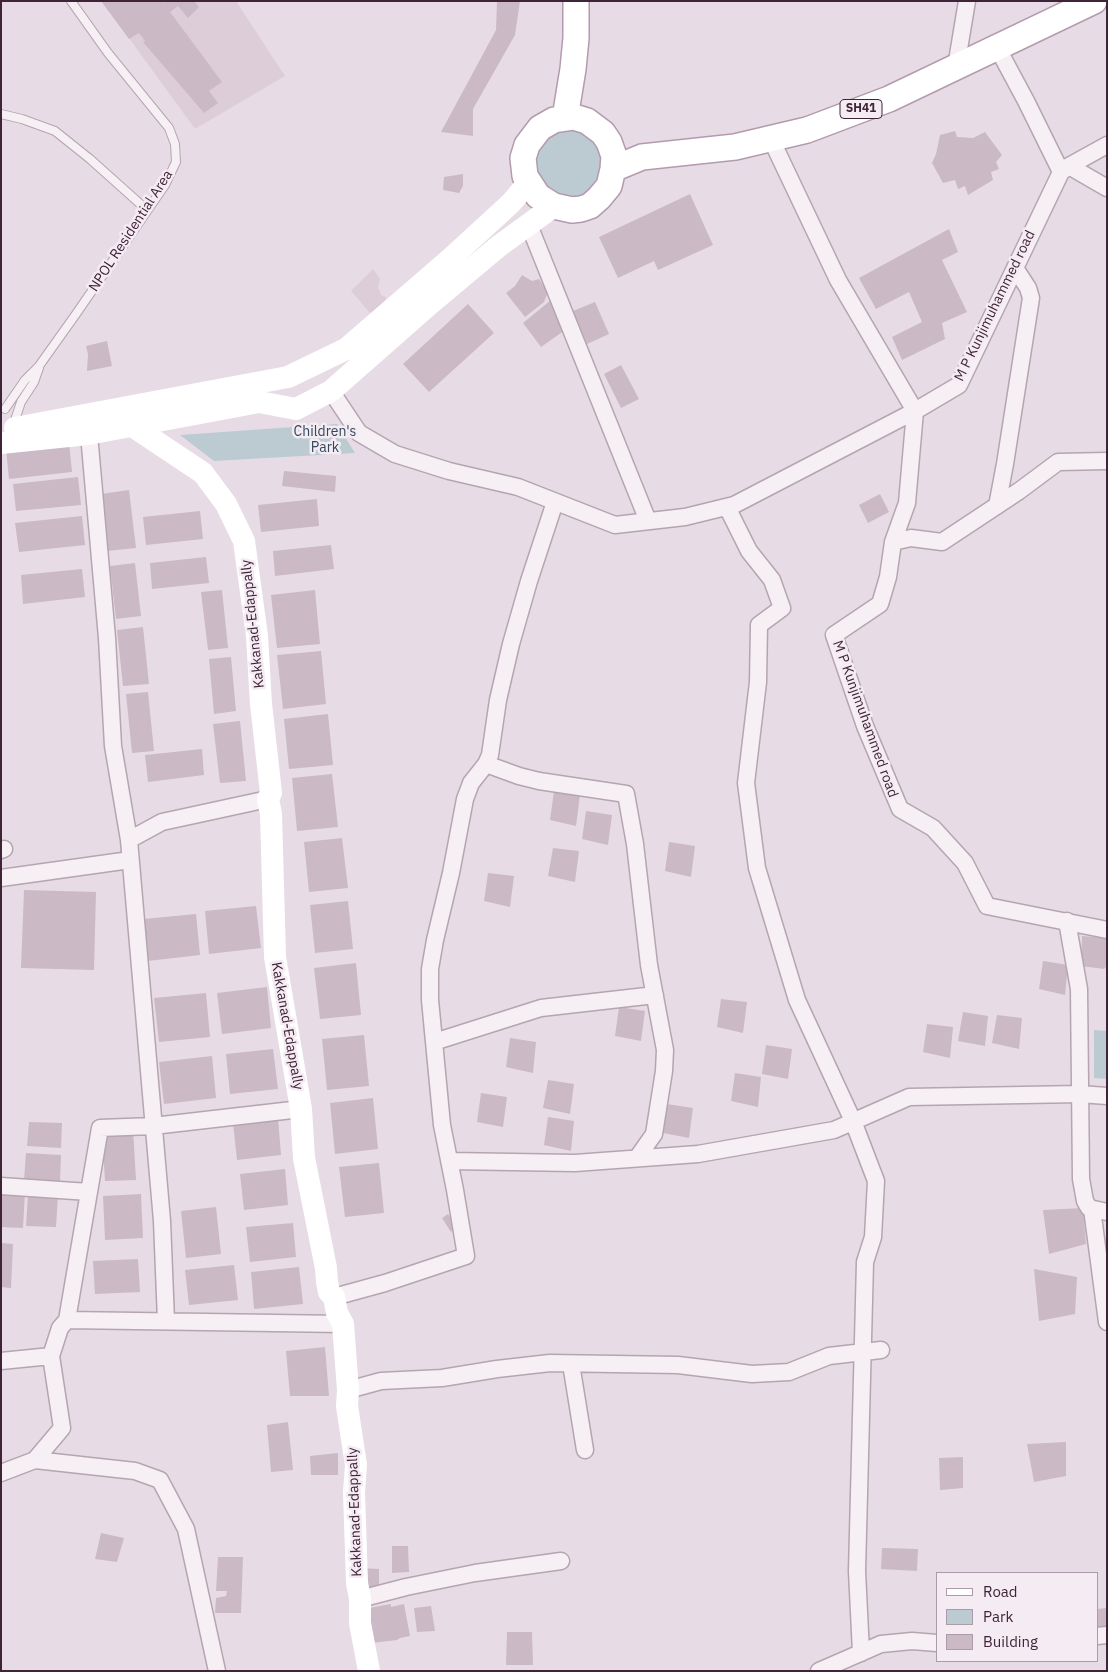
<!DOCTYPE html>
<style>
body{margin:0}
#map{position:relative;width:1108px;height:1672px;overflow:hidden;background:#e7dce5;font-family:"IBM Plex Sans",sans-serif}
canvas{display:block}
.frame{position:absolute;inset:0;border:2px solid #3f2438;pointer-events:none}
.legend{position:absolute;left:936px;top:1572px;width:162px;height:90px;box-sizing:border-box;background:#f5ebf3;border:1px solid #ac9ba8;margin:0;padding:6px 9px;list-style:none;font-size:15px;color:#3f2438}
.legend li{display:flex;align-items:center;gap:10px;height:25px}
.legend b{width:25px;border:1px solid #ac9ba8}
</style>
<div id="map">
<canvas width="1108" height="1672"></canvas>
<div class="frame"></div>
<ul class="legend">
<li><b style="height:6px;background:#fff"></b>Road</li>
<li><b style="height:14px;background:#bccad2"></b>Park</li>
<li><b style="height:14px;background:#cbb9c6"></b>Building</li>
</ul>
</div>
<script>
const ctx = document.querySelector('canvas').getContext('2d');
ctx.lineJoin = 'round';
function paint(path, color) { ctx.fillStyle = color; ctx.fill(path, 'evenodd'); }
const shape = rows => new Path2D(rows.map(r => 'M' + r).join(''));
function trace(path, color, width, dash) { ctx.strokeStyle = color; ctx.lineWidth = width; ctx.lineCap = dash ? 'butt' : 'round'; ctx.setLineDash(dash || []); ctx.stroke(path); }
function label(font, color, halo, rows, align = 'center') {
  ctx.font = font + ' "IBM Plex Sans",sans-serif'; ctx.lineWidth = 5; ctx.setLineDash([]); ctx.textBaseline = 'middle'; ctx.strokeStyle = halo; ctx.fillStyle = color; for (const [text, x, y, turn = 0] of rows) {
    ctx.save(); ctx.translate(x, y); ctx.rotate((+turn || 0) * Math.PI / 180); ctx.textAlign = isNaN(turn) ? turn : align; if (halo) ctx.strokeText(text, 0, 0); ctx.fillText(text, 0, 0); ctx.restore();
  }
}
paint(shape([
 [102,1,236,1,285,76,195,129],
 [373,269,380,279,378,287,381,295,386,297,385,305,370,313,351,291]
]), '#ddcdd9');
paint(shape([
 [566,129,578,130,588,134,602,151,600,183,583,197,573,199,551,193,537,174,535,162,538,150,545,140,555,133],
 [337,424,355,453,214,461,180,435],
 [1094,1030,1107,1031,1107,1079,1094,1078]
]), '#bccad2');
paint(shape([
 [101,1,162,1,163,3,166,1,194,1,199,7,188,18,178,6,170,12,222,82,209,91,218,103,204,113,143,42,145,41,139,33,129,39],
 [497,1,520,1,515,35,473,109,473,136,441,132,496,30],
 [955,131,957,137,973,138,985,132,1002,155,996,162,999,169,991,172,993,180,968,195,965,186,958,189,955,180,943,183,932,163,936,154,940,135],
 [463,174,463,186,459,193,443,190,444,177],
 [690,194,713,245,658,270,654,261,618,278,599,237],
 [949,229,958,252,942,260,967,312,942,323,945,339,902,360,892,337,922,322,909,292,876,309,859,278],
 [522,275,532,281,539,279,548,292,544,302,525,317,506,293,515,286],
 [551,300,565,330,541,347,523,323],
 [595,302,609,334,587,344,573,311],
 [468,304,494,333,429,392,403,364],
 [107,341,112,366,87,371,88,354,86,346],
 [621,365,639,399,621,408,604,374],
 [69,442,72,472,9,479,6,449],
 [284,471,336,476,335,492,282,486],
 [78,477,81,505,16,511,13,484],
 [129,490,136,548,107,551,101,494],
 [880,494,889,512,868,523,859,505],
 [317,499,319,526,261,532,258,505],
 [200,511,203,539,146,545,143,517],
 [82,516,85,545,19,552,15,523],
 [331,545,334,569,275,576,273,551],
 [206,557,209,583,152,589,150,563],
 [135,563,141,616,116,619,110,566],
 [82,569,85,597,23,604,21,575],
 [222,590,228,648,208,650,201,592],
 [315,590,320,644,277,648,271,595],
 [143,627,149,684,123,686,117,630],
 [321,651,326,704,283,709,277,655],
 [231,657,236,711,214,714,209,659],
 [148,692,154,751,132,753,126,694],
 [328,714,333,765,289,769,284,719],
 [240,721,246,781,220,783,213,724],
 [202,749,204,775,148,782,145,755],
 [332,774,338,827,297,831,292,778],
 [554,791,580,795,576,826,550,820],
 [586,811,612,815,608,845,582,839],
 [342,838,348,888,309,892,304,842],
 [669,842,695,846,691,877,665,871],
 [553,848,579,851,575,882,548,876],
 [488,873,514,876,510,907,484,901],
 [24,890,96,892,94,970,21,968],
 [348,901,353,949,315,953,310,905],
 [256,906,261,948,209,954,205,911],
 [196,914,200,955,148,961,144,919],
 [1082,936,1107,938,1107,966,1104,969,1081,966],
 [1043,961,1068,965,1065,995,1039,989],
 [356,963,361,1015,320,1019,314,968],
 [267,987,271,1028,222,1034,217,993],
 [206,993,210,1037,159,1042,154,998],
 [721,999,747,1002,743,1033,717,1027],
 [619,1007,645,1011,641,1041,615,1036],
 [963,1012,988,1016,985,1046,958,1041],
 [997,1015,1022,1018,1019,1049,992,1043],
 [927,1024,953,1027,950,1058,923,1052],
 [364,1035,369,1086,327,1090,322,1039],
 [510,1038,536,1042,533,1073,506,1067],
 [766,1045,792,1049,788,1079,762,1074],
 [273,1049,278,1089,230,1094,226,1054],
 [212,1056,216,1098,164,1104,159,1062],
 [735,1073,761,1077,758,1107,731,1101],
 [548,1080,574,1084,570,1114,543,1108],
 [481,1093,507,1097,503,1127,477,1122],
 [373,1098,378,1149,335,1154,330,1103],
 [667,1104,693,1108,689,1138,663,1133],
 [548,1117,574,1121,571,1151,544,1145],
 [278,1118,281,1155,237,1160,233,1123],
 [29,1122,62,1123,61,1148,27,1146],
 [133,1129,136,1180,105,1181,102,1131],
 [26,1153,61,1155,60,1181,24,1180],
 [379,1163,384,1213,345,1217,339,1167],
 [285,1169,288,1205,244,1210,240,1174],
 [1,1190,25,1192,23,1228,1,1227],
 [28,1193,58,1195,56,1227,26,1226],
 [141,1194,143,1238,105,1240,103,1196],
 [216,1207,221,1254,186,1258,181,1211],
 [1083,1208,1086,1244,1049,1254,1043,1210],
 [448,1214,455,1225,451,1232,442,1218],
 [293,1223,296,1257,250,1262,246,1227],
 [1,1243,13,1244,11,1288,1,1287],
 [138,1259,140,1292,95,1294,93,1261],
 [234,1265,238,1300,189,1305,185,1270],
 [299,1267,303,1304,254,1309,251,1272],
 [1034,1269,1077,1277,1075,1314,1039,1321],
 [325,1347,329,1396,290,1396,286,1351],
 [288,1422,293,1470,271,1472,267,1425],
 [1066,1442,1066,1476,1034,1482,1027,1444],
 [338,1453,338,1475,311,1475,310,1456],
 [963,1457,963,1488,940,1490,939,1458],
 [101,1533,124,1538,117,1562,95,1559],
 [392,1546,408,1546,409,1572,392,1573],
 [882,1548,918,1549,917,1571,881,1569],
 [218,1557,243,1557,241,1613,215,1613,216,1598,226,1596,227,1591,216,1591],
 [361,1568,379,1569,379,1592,364,1590],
 [391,1604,391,1607,404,1604,410,1636,400,1638,397,1640,372,1643,369,1608],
 [431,1606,435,1631,417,1632,414,1608],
 [1107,1608,1107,1631,1097,1632,1097,1609],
 [507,1632,532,1632,533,1665,506,1665]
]), '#cbb9c6');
const lane = shape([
 [1,114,22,119,55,131,90,159,147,210],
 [5,409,25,380,39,366,76,314,165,185,176,162,175,144,169,128,108,53,71,1],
 [13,426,21,402,34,382,39,368]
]);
const street = shape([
 [997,47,1026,101,1061,172],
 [956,67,967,1],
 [1107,145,1069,166,1061,172,959,385,915,411,907,503,893,542,888,577,880,604,834,635,865,726,900,809,933,828,965,863,987,906,1107,930],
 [1069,166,1107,188],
 [529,225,648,521],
 [331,391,359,433,395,454,449,471,518,487,615,525,685,517,734,505,915,411,838,280,771,139],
 [88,423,107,638,113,746,129,840,162,822,268,799],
 [997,506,1005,464,1031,298,1028,288,1015,268],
 [727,507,749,551,772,580,782,608,759,625,758,682,746,783,757,868,797,1000,853,1121,876,1181,873,1237,865,1262,857,1571,861,1653],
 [893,542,911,538,942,542,1019,491,1058,462,1107,461],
 [486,764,519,776,539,781,626,794,635,844,649,965,665,1050,664,1071,654,1134,637,1158],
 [129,840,162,1221,166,1321],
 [1,850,4,849],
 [1,878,130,860],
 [1067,921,1079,989,1081,1179,1085,1201,1089,1208,1107,1212],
 [434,1042,541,1008,655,995],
 [449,1161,575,1163,698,1154,834,1130,909,1097,1080,1094,1107,1096],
 [1,1186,89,1192],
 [1092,1209,1107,1322],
 [334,1297,385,1283,466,1256,455,1190,442,1125,430,1000,430,969,435,940,451,873,465,799,471,783,486,764,490,755,498,700,511,644,529,581,555,502],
 [67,1320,343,1324],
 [1,1361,51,1356],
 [571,1364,585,1450],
 [348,1390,381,1381,442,1378,497,1369,550,1363,678,1365,752,1374,789,1372,829,1356,881,1350],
 [35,1460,135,1471,160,1480,186,1529,217,1671],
 [1,1473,35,1460,62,1428,51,1356,60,1328,67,1320,100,1128,153,1126,301,1109],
 [360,1599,406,1587,475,1573,561,1561],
 [1097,1636,1107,1635],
 [819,1671,881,1644,912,1641,937,1643]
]);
const primary = shape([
 [574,117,587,121,603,133,609,142,614,156,613,169,609,186,599,198,590,206,581,209,572,210,554,206,538,196,525,176,523,158,527,145,540,128,554,120,574,117],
 [565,118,573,69,576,38,576,1],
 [613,169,642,157,735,147,807,130,889,99,1094,1]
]);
trace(lane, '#b5a5b1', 10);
trace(street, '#b5a5b1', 19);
trace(primary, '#b49aae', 28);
trace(lane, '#f6eff4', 8);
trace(street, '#f6eff4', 16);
trace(shape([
 [131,425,203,473,226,504,244,541,257,636,261,704,271,793,268,799,271,814,275,957,301,1109,304,1158,326,1268,327,1282,329,1292,334,1297,337,1313,343,1324,348,1390,347,1406,356,1465,354,1492,357,1583,360,1599,360,1623,369,1671],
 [15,428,288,377,346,349,450,259,511,203,528,183],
 [1,443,88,434,259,402,296,409,331,391,431,303,499,246,554,206]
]), '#fff', 22);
trace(primary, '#fff', 25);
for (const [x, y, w] of [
 [861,109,42]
]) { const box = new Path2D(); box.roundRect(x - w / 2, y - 9.5, w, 19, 4); ctx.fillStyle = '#f5ebf3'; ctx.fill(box); trace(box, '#3f2438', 1); }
label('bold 12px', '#3f2438', null, [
 ["SH41",861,109]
]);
label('14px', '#3f2438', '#f5ebf3', [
 ["NPOL Residential Area",131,231,-57],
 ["M P Kunjimuhammed road",995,306,-64],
 ["Kakkanad-Edappally",253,624,-96],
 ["M P Kunjimuhammed road",865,719,70],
 ["Kakkanad-Edappally",287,1026,80],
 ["Kakkanad-Edappally",355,1512,-92]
]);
label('14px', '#30495c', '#f5ebf3', [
 ["Children's",325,432],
 ["Park",325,448]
]);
</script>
